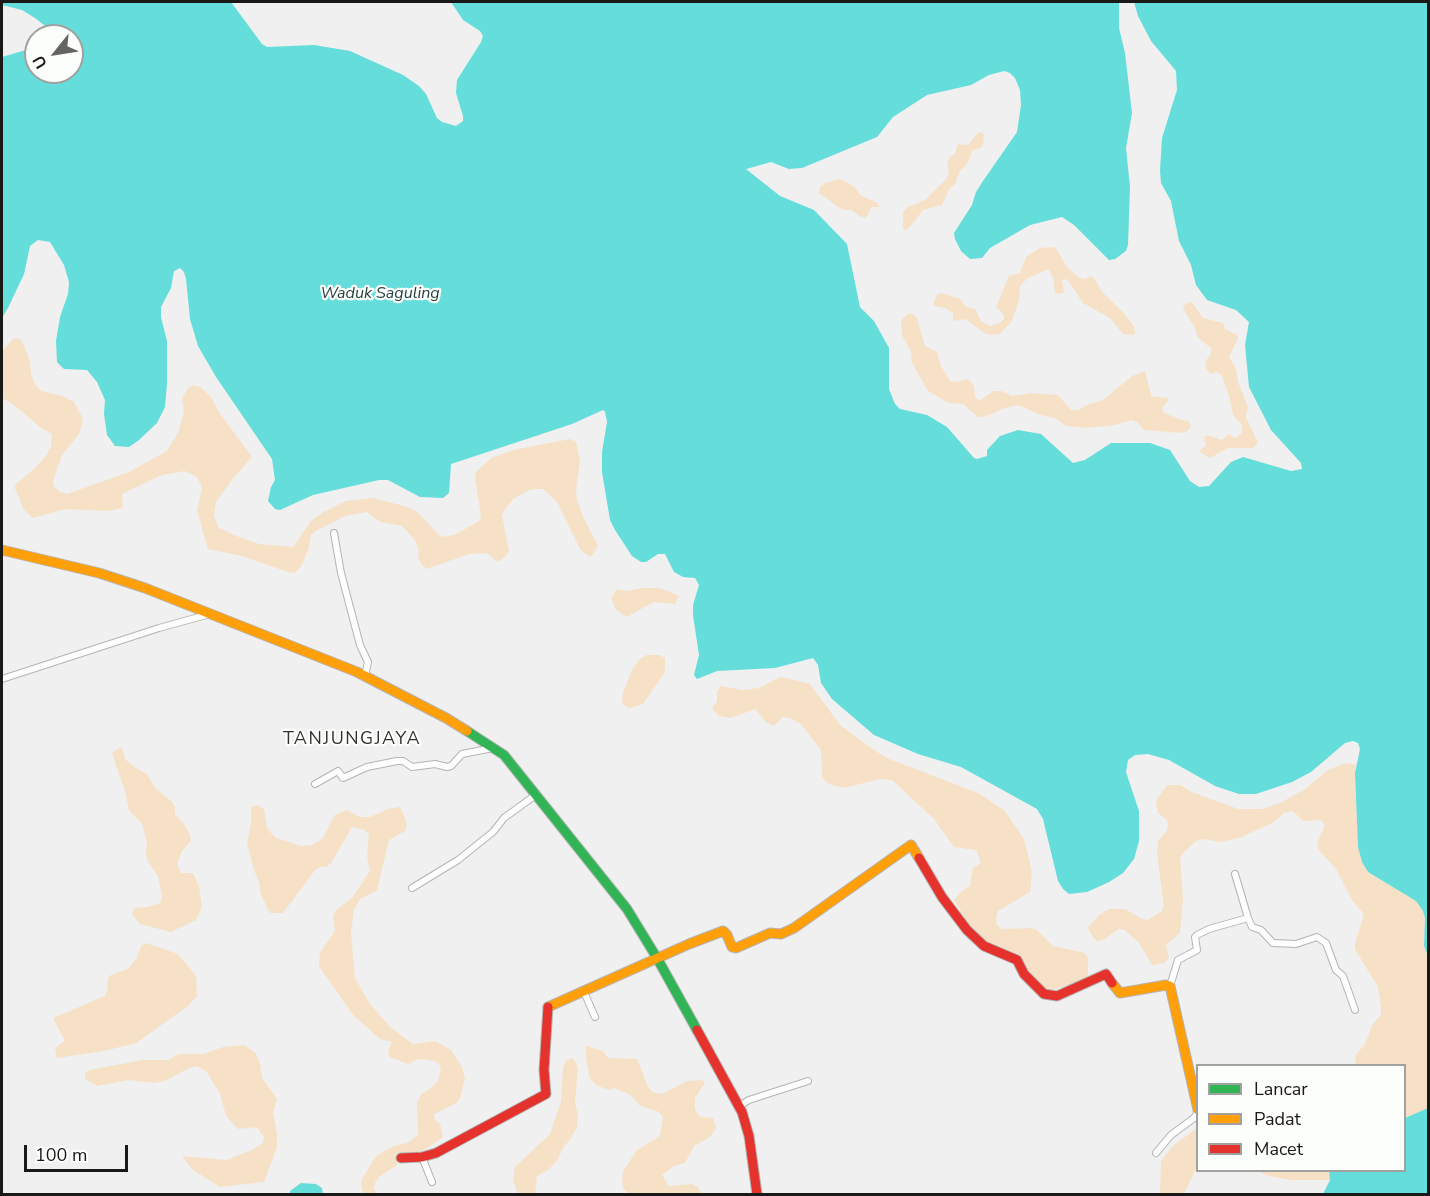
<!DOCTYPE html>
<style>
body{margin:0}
#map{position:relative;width:1430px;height:1196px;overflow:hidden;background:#eff0ef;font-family:"Nunito Sans",sans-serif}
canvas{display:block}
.frame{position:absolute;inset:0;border:3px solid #191918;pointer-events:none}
.legend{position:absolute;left:1196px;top:1064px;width:210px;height:108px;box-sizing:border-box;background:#fcfefb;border:2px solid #a1a2a0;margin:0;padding:8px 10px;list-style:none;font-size:18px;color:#191918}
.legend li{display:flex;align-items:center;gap:12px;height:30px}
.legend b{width:30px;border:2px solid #a1a2a0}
.north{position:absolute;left:24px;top:24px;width:60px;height:60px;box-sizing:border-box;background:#fcfefb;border:2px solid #a1a2a0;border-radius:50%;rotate:240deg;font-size:16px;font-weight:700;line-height:24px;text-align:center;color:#191918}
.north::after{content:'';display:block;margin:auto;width:21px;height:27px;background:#646463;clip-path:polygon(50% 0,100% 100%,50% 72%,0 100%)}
.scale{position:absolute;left:24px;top:1145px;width:104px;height:27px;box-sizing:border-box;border:3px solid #191918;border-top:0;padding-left:8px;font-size:18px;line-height:21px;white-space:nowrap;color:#191918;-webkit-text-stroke:4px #fcfefb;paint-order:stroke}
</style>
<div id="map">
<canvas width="1430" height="1196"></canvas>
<div class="frame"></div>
<ul class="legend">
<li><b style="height:8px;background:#30b455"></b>Lancar</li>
<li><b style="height:8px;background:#ff9f0a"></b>Padat</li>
<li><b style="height:8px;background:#e5322d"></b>Macet</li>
</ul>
<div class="north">U</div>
<div class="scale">100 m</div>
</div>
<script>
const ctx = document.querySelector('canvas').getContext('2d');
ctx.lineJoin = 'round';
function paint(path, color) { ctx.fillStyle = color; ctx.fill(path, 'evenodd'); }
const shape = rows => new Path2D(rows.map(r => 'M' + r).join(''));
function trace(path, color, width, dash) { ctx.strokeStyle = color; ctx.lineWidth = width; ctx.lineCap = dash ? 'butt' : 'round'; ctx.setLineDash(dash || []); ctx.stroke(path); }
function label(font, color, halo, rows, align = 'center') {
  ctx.font = font + ' "Nunito Sans",sans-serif'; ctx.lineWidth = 4.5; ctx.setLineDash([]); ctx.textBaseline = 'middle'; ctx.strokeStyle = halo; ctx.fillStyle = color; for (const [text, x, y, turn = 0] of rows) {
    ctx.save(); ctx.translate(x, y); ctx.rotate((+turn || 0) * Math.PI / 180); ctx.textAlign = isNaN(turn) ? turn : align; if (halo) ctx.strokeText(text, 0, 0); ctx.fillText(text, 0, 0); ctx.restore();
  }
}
paint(shape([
 [981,132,984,134,983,144,982,147,972,151,967,164,960,171,955,184,949,189,942,205,923,210,911,226,906,230,903,229,903,212,908,207,925,200,947,178,949,172,947,163,950,157,955,154,958,144,968,145,978,133],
 [840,179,855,187,860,195,876,202,880,207,871,207,867,216,865,218,861,217,851,210,844,210,838,207,819,193,820,187,825,183],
 [1055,247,1067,267,1079,278,1085,279,1091,276,1094,278,1103,293,1121,310,1134,326,1135,333,1133,335,1123,334,1110,318,1083,303,1067,279,1062,280,1064,293,1055,294,1053,277,1048,269,1028,278,1020,286,1019,300,1012,321,1000,334,991,335,984,333,966,319,956,321,953,319,953,313,945,308,935,306,933,304,937,295,942,293,960,299,966,307,975,309,981,321,990,326,1000,323,1004,319,1004,315,996,307,1009,276,1020,273,1026,257,1040,248],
 [1192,302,1203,318,1223,323,1225,329,1237,335,1238,338,1229,357,1236,369,1238,382,1248,407,1246,417,1258,443,1253,448,1228,448,1210,458,1200,452,1201,449,1206,446,1204,437,1207,435,1222,440,1229,434,1234,438,1238,437,1242,432,1242,425,1233,415,1229,396,1222,376,1217,372,1211,374,1206,369,1205,362,1211,354,1211,348,1198,338,1194,326,1183,309,1186,303],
 [910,313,916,316,925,346,937,352,940,364,950,381,958,382,967,379,970,381,974,386,975,397,979,401,994,391,1001,391,1012,396,1032,393,1058,395,1071,410,1079,410,1084,406,1103,400,1132,376,1145,371,1151,396,1168,398,1168,401,1162,408,1163,412,1181,420,1188,421,1191,426,1187,431,1181,433,1144,430,1137,422,1131,420,1115,425,1087,428,1066,426,1055,418,1041,415,1018,405,1005,408,984,417,978,417,963,404,949,403,928,391,912,363,911,352,902,335,901,322,904,317],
 [14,338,20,339,24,346,30,361,31,374,36,386,42,391,63,396,74,402,81,415,83,421,79,434,62,455,53,481,54,487,60,492,67,494,129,472,167,451,178,433,184,412,182,399,188,388,194,385,200,387,210,396,221,415,252,457,231,481,216,502,214,516,219,528,234,535,259,544,293,547,311,521,322,513,346,501,373,498,404,506,416,511,441,537,454,535,478,522,481,516,475,478,476,472,487,462,491,458,513,450,570,439,576,442,580,461,576,489,577,501,585,521,598,545,592,556,587,555,580,549,557,502,543,489,536,489,529,490,513,499,505,509,502,515,509,551,505,557,497,562,487,553,469,554,427,569,422,565,418,558,419,551,415,540,402,526,380,522,367,512,345,516,316,531,311,535,309,548,301,567,294,573,288,572,242,556,208,549,197,511,202,487,197,477,185,471,162,475,122,494,123,508,108,511,65,509,33,518,24,510,14,486,36,467,45,457,51,447,52,434,41,428,13,404,2,398,2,351],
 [643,588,660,588,679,596,675,604,654,602,627,617,616,610,611,598,617,589,627,591],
 [647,655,659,655,665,658,665,672,643,704,629,708,622,704,623,692,633,668,641,658],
 [781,677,810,684,840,725,874,750,889,759,978,793,1005,811,1024,839,1032,872,1030,892,998,911,996,919,997,925,1002,929,1031,928,1037,930,1053,946,1085,953,1088,958,1088,975,1084,980,1052,990,1046,989,1038,984,1020,959,987,943,970,926,954,900,962,891,970,886,973,868,981,863,976,850,954,847,934,819,892,780,881,779,843,788,833,785,826,782,822,777,821,750,801,724,789,718,783,717,774,726,767,723,755,709,731,718,719,716,713,710,713,706,717,702,717,692,721,686,742,690,759,688],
 [121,747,126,760,136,768,147,774,155,788,172,802,175,807,175,814,184,824,190,835,191,841,182,851,177,864,181,873,193,873,199,886,202,907,196,920,171,932,140,924,132,914,135,908,148,907,160,903,162,896,158,876,147,860,146,854,147,842,142,824,129,810,125,791,113,757,112,753],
 [1346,763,1356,765,1355,773,1358,847,1362,862,1368,872,1416,901,1423,911,1425,918,1424,946,1428,956,1428,1108,1405,1118,1404,1066,1356,1065,1355,1056,1365,1044,1373,1024,1381,1014,1381,1007,1378,987,1355,949,1355,943,1364,914,1352,900,1336,869,1318,849,1317,843,1325,825,1321,820,1303,821,1293,811,1284,813,1272,823,1239,838,1221,842,1202,839,1196,841,1183,853,1180,858,1183,899,1180,933,1166,945,1169,958,1164,963,1152,965,1139,943,1125,930,1119,929,1103,940,1097,941,1092,936,1088,928,1099,915,1109,909,1125,909,1142,919,1148,920,1162,911,1164,906,1157,854,1158,841,1166,832,1168,826,1167,820,1158,813,1156,801,1167,785,1180,785,1192,792,1238,809,1262,809,1280,803,1304,790,1328,770],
 [258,805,264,809,267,828,271,833,276,838,301,846,312,845,322,839,335,815,341,812,347,810,360,817,370,817,388,809,400,807,405,818,407,824,405,831,389,840,377,890,360,899,354,910,351,933,355,978,370,1004,391,1028,413,1044,435,1041,451,1050,462,1067,465,1079,460,1099,455,1104,434,1114,435,1120,440,1124,443,1137,438,1141,422,1151,401,1153,397,1165,379,1177,375,1183,374,1189,378,1194,385,1194,363,1194,361,1181,376,1156,393,1146,407,1143,418,1135,417,1101,421,1095,437,1083,441,1070,439,1064,434,1061,419,1059,408,1064,390,1057,388,1051,392,1042,380,1039,353,1015,319,966,320,953,335,931,333,916,336,910,352,898,370,871,367,856,369,835,365,830,352,827,331,863,326,867,320,867,315,870,283,913,270,913,261,895,259,882,254,870,247,843,251,824,251,810,252,807],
 [146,943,178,954,196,976,197,996,188,1006,136,1043,104,1051,57,1058,55,1048,65,1041,53,1018,105,996,108,988,107,983,109,976,129,968,137,958,141,946],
 [243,1045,255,1052,260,1064,262,1078,277,1099,273,1112,277,1134,277,1147,264,1182,220,1187,192,1169,182,1156,227,1160,252,1150,263,1143,264,1137,257,1127,238,1129,234,1125,226,1115,220,1094,207,1072,202,1069,196,1066,189,1068,167,1080,155,1083,129,1080,97,1086,85,1079,85,1073,90,1070,142,1060,168,1060,179,1054,204,1054,223,1047],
 [586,1046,603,1051,608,1058,637,1059,648,1087,653,1092,662,1094,687,1081,703,1080,705,1083,695,1098,695,1109,700,1117,713,1118,716,1128,710,1137,694,1146,685,1163,674,1166,662,1175,669,1186,692,1184,698,1187,702,1194,630,1194,624,1190,622,1184,623,1171,637,1150,660,1136,663,1117,659,1112,639,1105,632,1096,626,1093,614,1088,608,1090,596,1085,590,1078,586,1058],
 [572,1058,576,1063,578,1068,575,1103,578,1115,577,1127,571,1138,563,1148,557,1161,548,1170,537,1176,535,1194,518,1194,513,1181,515,1167,550,1134,561,1101,563,1067,566,1061],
 [1197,1128,1197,1166,1184,1194,1160,1194,1161,1161,1174,1145],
 [1259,1171,1329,1171,1330,1180,1290,1180,1265,1175]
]), '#f6e1c6');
paint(shape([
 [2,2,231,2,262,44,267,47,314,45,350,51,403,75,419,86,426,94,437,118,442,122,456,126,463,121,463,116,456,93,457,80,481,42,483,36,480,31,463,20,451,2,1119,2,1119,28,1125,53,1132,113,1126,148,1130,187,1128,245,1126,251,1115,259,1109,260,1074,225,1062,217,1030,225,990,248,982,258,970,259,961,251,955,239,954,233,972,205,976,192,983,181,1017,132,1021,105,1020,90,1015,78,1010,73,1004,71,989,75,971,85,927,95,893,117,877,137,802,168,789,169,771,162,746,169,780,196,814,210,847,244,860,307,874,321,889,348,889,389,895,404,900,409,927,415,947,427,974,458,977,459,987,456,987,450,1000,436,1018,430,1041,434,1073,463,1085,460,1111,443,1150,443,1170,450,1190,481,1199,487,1209,486,1231,462,1243,457,1291,471,1302,469,1301,463,1271,430,1249,387,1245,345,1249,322,1236,310,1207,300,1196,285,1191,265,1179,241,1171,201,1161,183,1160,171,1162,138,1177,90,1176,71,1151,41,1138,16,1134,2,1428,2,1428,956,1424,946,1425,918,1423,911,1416,901,1368,872,1362,862,1358,847,1355,773,1360,749,1358,743,1353,741,1345,743,1311,772,1292,782,1256,794,1239,794,1215,786,1169,760,1148,754,1135,755,1128,760,1126,772,1139,811,1139,841,1134,859,1123,873,1109,882,1087,892,1069,894,1063,889,1058,881,1043,819,1037,809,961,767,918,754,874,735,832,699,821,683,818,665,813,658,775,668,717,671,697,679,694,675,699,655,693,615,693,605,699,585,695,578,683,577,674,572,665,554,658,554,646,562,641,562,632,556,615,530,610,520,602,472,602,452,607,422,605,412,603,410,572,424,451,464,449,493,443,498,420,497,388,480,379,480,313,495,280,510,275,509,268,501,271,487,275,480,272,459,216,377,198,346,190,319,186,279,184,272,180,268,174,271,171,288,161,307,161,317,167,341,167,384,165,407,157,423,139,440,129,447,115,446,107,435,104,414,105,400,97,382,87,370,64,369,57,362,56,341,60,317,68,294,69,282,64,265,50,242,38,240,30,246,24,274,8,308,2,318,2,57,36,47,36,72,72,72,72,36,58,36,35,18,22,10,2,5],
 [1428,1108,1428,1194,1323,1194,1330,1180,1329,1171,1404,1170,1405,1118],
 [301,1183,316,1184,322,1188,323,1194,290,1194,290,1191]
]), '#64dddb');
const street = shape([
 [334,533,341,573,360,645,368,662,365,676],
 [2,679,159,628,210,614],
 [315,784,338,771,343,778,367,767,397,761,403,761,412,767,435,764,447,767,451,766,462,754,493,748],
 [1235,874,1248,918],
 [412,888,458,860,493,832,504,818,537,794],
 [1170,986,1178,960,1197,950,1195,937,1197,935,1209,929,1248,918,1252,927,1261,930,1273,943,1296,944,1317,937,1326,943,1336,970,1343,976,1355,1010],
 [584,992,595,1017],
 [739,1106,749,1100,808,1081],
 [1156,1153,1171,1135,1194,1118,1198,1112],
 [422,1157,432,1182]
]);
const fast = shape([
 [467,731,504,755,627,909,657,958,697,1030]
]);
const slow = shape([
 [2,550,99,573,145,588,357,672,446,718,467,731],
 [1112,983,1120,993,1166,985,1170,986,1198,1110],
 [548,1007,689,944,723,931,727,935,732,947,736,948,770,933,781,934,794,928,911,845,919,858]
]);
const jam = shape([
 [919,858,942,897,967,930,984,946,1017,960,1024,974,1044,994,1057,996,1106,974,1112,983],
 [697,1030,742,1112,749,1136,757,1194],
 [401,1158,422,1157,436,1153,546,1094,544,1070,548,1007]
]);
trace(street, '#b3b4b3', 8);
trace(fast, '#b3b4b3', 11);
trace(slow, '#b3b4b3', 11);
trace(jam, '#b3b4b3', 11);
trace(street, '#fdfdfd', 6);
trace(fast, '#30b455', 9);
trace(slow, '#ff9f0a', 9);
trace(jam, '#e5322d', 9);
label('italic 16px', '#26403f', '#fcfefb', [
 ["Waduk Saguling",380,294]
]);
ctx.letterSpacing = '1.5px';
label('18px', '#313230', '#fcfefb', [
 ["TANJUNGJAYA",352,740]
]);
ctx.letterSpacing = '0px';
</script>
